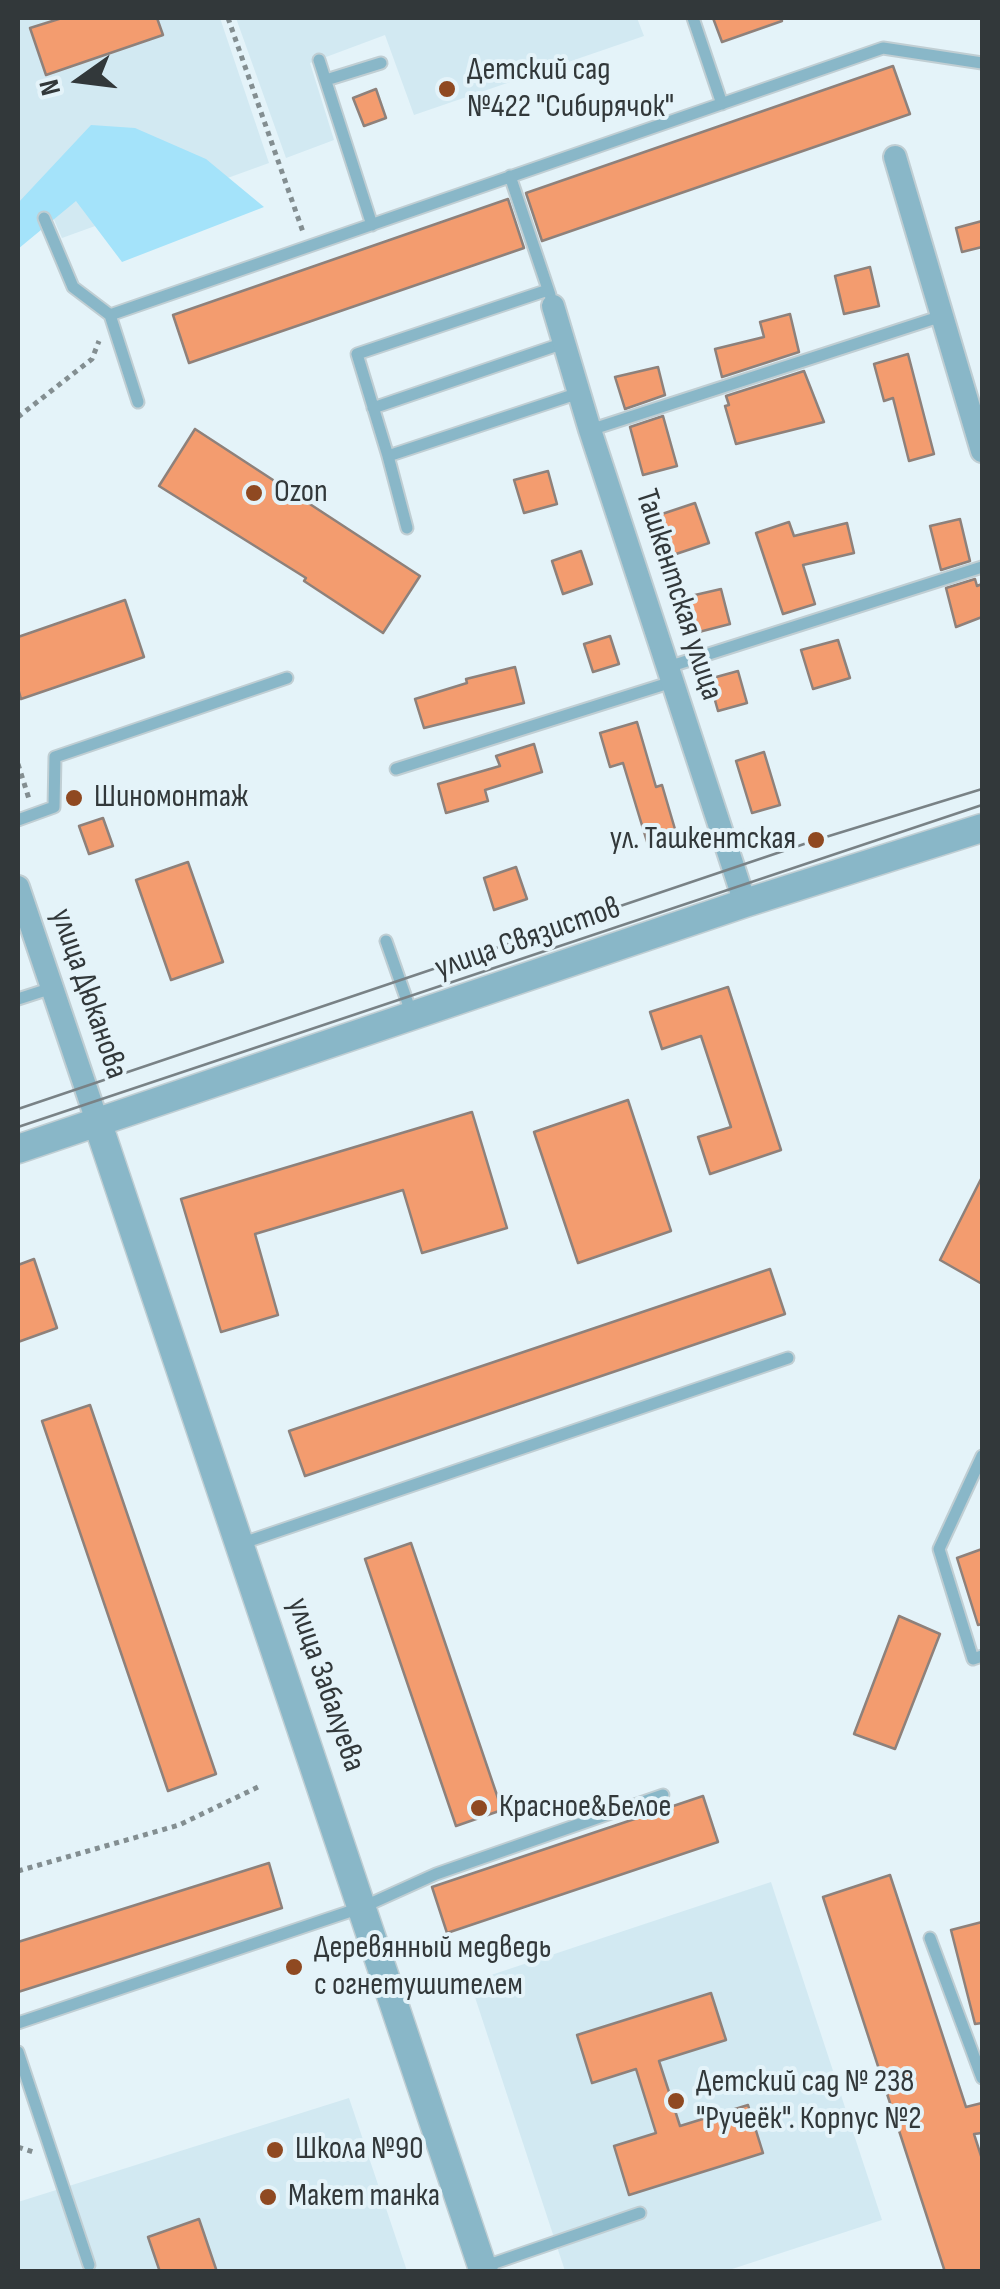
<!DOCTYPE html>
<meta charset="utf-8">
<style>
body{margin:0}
#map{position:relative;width:1000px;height:2289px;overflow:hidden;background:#e4f3f9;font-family:"Sofia Sans Condensed",sans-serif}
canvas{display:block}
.frame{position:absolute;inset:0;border:20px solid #32383a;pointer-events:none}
.north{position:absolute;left:30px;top:30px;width:100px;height:100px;-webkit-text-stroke:8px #e4f3f9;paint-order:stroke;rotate:256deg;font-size:28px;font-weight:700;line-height:40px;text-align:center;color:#32383a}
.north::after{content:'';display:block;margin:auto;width:35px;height:45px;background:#32383a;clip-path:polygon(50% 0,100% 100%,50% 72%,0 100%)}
</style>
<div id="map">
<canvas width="1000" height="2289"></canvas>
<div class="frame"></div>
<div class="north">N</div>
</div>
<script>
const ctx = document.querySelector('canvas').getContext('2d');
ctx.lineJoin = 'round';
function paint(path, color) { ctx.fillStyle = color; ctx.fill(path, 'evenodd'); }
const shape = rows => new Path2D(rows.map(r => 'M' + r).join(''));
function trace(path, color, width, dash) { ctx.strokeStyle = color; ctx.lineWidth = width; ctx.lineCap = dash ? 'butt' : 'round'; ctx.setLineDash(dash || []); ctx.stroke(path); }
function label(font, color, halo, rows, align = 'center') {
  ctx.font = font + ' "Sofia Sans Condensed",sans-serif'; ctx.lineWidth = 8; ctx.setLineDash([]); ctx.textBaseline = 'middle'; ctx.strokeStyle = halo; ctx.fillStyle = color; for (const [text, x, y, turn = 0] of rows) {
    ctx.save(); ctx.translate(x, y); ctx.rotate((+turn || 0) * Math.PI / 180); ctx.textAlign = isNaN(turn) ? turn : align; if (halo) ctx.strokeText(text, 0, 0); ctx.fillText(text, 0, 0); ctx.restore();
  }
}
paint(shape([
 [18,18,220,18,269,163,62,238,52,215,18,228],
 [236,18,637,18,644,36,414,115,385,35,310,63,334,140,286,158],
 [771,1882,882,2220,726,2271,565,2271,470,1982],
 [349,2098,407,2271,18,2271,18,2202]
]), '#d2e9f2');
paint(shape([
 [91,125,135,128,206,159,264,207,122,262,76,201,18,249,18,203]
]), '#a4e3fa');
const building = shape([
 [62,18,157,18,163,35,46,75,30,28,62,18],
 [713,18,781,18,782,21,722,42,713,18],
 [893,66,910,114,542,241,526,193,893,66],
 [376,89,386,118,364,126,353,98,376,89],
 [508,199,524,248,189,363,173,315,508,199],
 [982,221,982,247,962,252,956,228,982,221],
 [870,267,879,306,844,314,835,276,870,267],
 [790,314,799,352,722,377,715,349,764,337,760,322,790,314],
 [908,354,934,454,909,461,893,398,884,401,874,364,908,354],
 [658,367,665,395,625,409,615,377,658,367],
 [804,371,824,422,736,444,725,406,729,405,726,396,804,371],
 [663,416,677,466,643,475,630,427,663,416],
 [195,429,420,576,383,633,304,581,306,578,159,486,195,429],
 [548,471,557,504,524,513,514,480,548,471],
 [695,503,709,543,673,555,659,515,695,503],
 [960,519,970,561,941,570,930,526,960,519],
 [789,522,794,536,847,523,854,553,803,565,815,604,783,614,756,533,789,522],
 [581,551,592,584,563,594,552,561,581,551],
 [975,579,977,586,982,584,982,617,956,627,946,588,975,579],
 [721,589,730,624,691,634,682,598,721,589],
 [125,600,144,657,21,699,18,688,18,637,125,600],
 [610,636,619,664,593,672,584,644,610,636],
 [838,640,850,678,813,689,801,650,838,640],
 [515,667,524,703,424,728,415,699,467,683,466,679,515,667],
 [738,671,747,703,718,711,709,679,738,671],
 [637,722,656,787,662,785,677,836,648,845,623,763,610,767,600,733,637,722],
 [534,744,542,772,485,790,488,801,446,813,438,784,500,766,496,756,534,744],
 [764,752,780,805,752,813,736,761,764,752],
 [103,818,113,846,89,854,79,826,103,818],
 [188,862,223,962,171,980,136,880,188,862],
 [516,867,527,899,494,910,484,878,516,867],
 [728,987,781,1150,710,1174,698,1137,731,1127,701,1036,662,1049,650,1012,728,987],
 [628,1100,671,1231,578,1263,534,1132,628,1100],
 [472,1112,507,1228,422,1253,403,1190,255,1234,278,1315,221,1332,181,1199,472,1112],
 [982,1177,982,1284,940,1260,982,1177],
 [34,1259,57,1328,18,1342,18,1265,34,1259],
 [770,1269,785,1314,305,1476,289,1431,770,1269],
 [90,1405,216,1774,168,1791,42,1421,90,1405],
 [411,1543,502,1810,456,1826,365,1559,411,1543],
 [982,1549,982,1624,978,1625,957,1558,982,1549],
 [899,1616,940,1634,895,1749,854,1734,899,1616],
 [703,1796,718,1842,447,1933,432,1887,703,1796],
 [269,1863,282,1908,18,1992,18,1942,269,1863],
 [890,1875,966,2107,982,2103,982,2133,974,2134,982,2159,982,2272,945,2272,823,1897,890,1875],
 [982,1922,982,2023,975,2024,951,1930,982,1922],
 [711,1993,726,2040,659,2061,680,2126,748,2105,763,2153,629,2195,614,2146,656,2133,636,2069,592,2083,577,2035,711,1993],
 [199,2219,217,2272,160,2272,148,2237,199,2219]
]);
paint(building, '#f39c6f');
trace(building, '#8e817b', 2.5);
const service = shape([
 [693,18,722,104],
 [319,60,372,225],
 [326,80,381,63],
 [510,176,550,295],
 [44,218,73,287,110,315,138,402],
 [110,315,883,48,982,63],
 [373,408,564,343],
 [590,430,942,316],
 [388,456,357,354,548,290],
 [407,528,388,456,579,393],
 [668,667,982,567],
 [396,769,672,682],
 [18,820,54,807,55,757,287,678],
 [386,941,412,1015],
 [18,999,52,988],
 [982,1456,939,1549,973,1659,982,1656],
 [240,1544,788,1358],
 [930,1938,982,2078],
 [18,2023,363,1907,436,1874,663,1795],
 [18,2052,89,2265],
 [483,2267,640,2213]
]);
const minor = shape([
 [895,157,982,451],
 [553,306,590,430,745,903],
 [18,887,97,1121]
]);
const tertiary = shape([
 [97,1121,484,2272],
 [18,1149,745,903,982,828]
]);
trace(service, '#c0ced3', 15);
trace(minor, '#c0ced3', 26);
trace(tertiary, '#c0ced3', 31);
trace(shape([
 [228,18,303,232],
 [18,417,92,359,99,341],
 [18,764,29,799],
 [18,1871,179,1825,258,1787],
 [18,2147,33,2152]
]), '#838e91', 5, [5, 5]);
trace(service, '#89b7c8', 11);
trace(minor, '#89b7c8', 22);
trace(tertiary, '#89b7c8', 28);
trace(shape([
 [18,1109,816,840,982,789],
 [18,1127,982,805]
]), '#798286', 2.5);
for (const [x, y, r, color] of [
 [447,89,10,"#8f4921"],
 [254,493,10,"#8f4921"],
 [74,798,10,"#8f4921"],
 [816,840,10,"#8f4921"],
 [479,1808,10,"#8f4921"],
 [294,1967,10,"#8f4921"],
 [676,2101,10,"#8f4921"],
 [275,2150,10,"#8f4921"],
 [268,2197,10,"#8f4921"]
]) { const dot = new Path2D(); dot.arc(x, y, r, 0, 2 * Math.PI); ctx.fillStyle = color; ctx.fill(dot); trace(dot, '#e4f3f9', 4); }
label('32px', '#32383a', '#e4f3f9', [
 ["Детский сад",467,71],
 ["№422 \"Сибирячок\"",467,108],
 ["Ozon",274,493],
 ["Шиномонтаж",94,798],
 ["ул. Ташкентская",796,840,"right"],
 ["Красное&Белое",499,1808],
 ["Деревянный медведь",314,1949],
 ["с огнетушителем",314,1986],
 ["Детский сад № 238",696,2083],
 ["\"Ручеёк\". Корпус №2",696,2120],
 ["Школа №90",295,2150],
 ["Макет танка",288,2197]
], 'left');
label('32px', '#32383a', '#e4f3f9', [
 ["Ташкентская улица",678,595,72],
 ["улица Связистов",528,939,-19],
 ["улица Дюканова",88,994,71],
 ["улица Забалуева",325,1685,71]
]);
</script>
